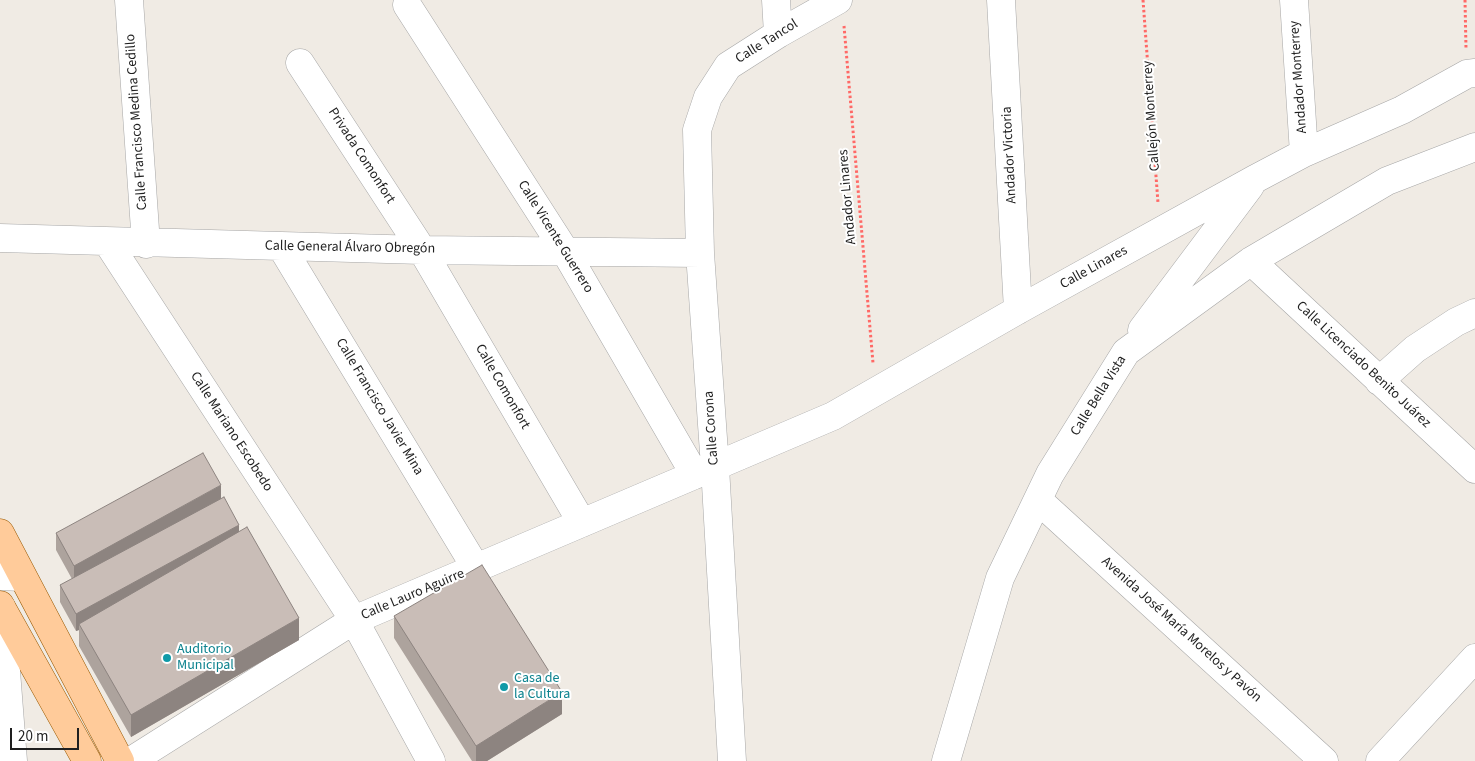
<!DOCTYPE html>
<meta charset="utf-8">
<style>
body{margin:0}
#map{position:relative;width:1475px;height:761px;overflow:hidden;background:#f0ebe4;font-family:"Source Sans 3",sans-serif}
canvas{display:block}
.scale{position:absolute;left:10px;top:728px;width:69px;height:22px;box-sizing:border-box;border:2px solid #1f1f1f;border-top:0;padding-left:6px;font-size:15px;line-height:18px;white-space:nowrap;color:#1f1f1f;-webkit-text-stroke:4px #fff;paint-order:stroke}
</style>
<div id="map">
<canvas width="1475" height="761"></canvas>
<div class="scale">20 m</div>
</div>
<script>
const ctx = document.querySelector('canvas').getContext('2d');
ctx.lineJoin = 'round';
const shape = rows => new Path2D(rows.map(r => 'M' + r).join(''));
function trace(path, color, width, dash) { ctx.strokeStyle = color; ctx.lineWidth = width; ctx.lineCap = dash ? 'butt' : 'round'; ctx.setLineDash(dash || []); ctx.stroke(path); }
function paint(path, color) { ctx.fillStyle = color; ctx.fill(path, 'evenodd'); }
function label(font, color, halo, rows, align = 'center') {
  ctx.font = font + ' "Source Sans 3",sans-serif'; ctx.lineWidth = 4; ctx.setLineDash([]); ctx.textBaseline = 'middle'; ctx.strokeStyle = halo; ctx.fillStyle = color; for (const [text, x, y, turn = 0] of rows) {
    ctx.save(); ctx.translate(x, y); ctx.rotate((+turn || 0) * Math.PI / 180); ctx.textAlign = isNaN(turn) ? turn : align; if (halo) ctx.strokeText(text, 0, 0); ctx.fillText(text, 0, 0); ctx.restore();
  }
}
const minor = shape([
 [129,0,146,244],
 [776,0,778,34],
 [1001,0,1018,310],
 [1294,0,1304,153],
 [407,5,565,251,695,475],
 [300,63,422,250,582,523],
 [0,238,422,250,700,253],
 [108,243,354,620,431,761],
 [281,246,476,568],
 [1251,261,1475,469],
 [1142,330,1250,186],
 [1379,381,1415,349,1456,322,1475,313],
 [1038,500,1324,761],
 [0,576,22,577],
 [1,607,13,761],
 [131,761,354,620,833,416,1018,310,1255,179,1304,153,1402,110,1467,74,1475,73],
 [732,761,715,467,700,253,697,130,708,97,728,66,778,34,838,0],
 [946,761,1000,578,1050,474,1126,352,1251,261,1387,181,1475,147],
 [1380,761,1475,658]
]);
const major = shape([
 [0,533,120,761],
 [0,605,87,761]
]);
trace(minor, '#a6a6a6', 29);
trace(major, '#995900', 29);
trace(shape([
 [1143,0,1158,203],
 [1465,0,1466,49],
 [844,26,873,363]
]), '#ff6966', 3, [2.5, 2.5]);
trace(minor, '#fff', 28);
trace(major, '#ffcb9a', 28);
paint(shape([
 [221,498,299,640,131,737,79,646,79,630,76,631,60,602,60,585,72,579,56,550,56,533],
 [394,616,562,714,487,761,472,761,394,638]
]), '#ada39d');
paint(shape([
 [221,485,221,502,74,583,74,566],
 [239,525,239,542,79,624,79,630,76,631,76,614],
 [299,618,299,640,131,737,131,715],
 [562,692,562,714,487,761,476,761,476,746]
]), '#8d8480');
const building = shape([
 [203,453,221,485,74,566,56,533,203,453],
 [224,497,239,525,76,614,60,585,224,497],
 [247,527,299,618,131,715,79,624,247,527],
 [482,565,562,692,476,746,394,616,482,565]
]);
paint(building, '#c9bdb7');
trace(building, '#8d8480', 1);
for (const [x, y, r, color] of [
 [167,658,5,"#0f9aa8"],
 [504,687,5,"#0f9aa8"]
]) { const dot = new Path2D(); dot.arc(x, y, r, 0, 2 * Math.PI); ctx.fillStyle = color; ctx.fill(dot); trace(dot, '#fff', 2); }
label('14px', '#1f1f1f', '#fff', [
 ["Calle Tancol",767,42,-32],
 ["Andador Monterrey",1299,77,-94],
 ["Callejón Monterrey",1152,116,-94],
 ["Calle Francisco Medina Cedillo",137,122,-94],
 ["Andador Victoria",1010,155,-93],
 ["Privada Comonfort",361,156,57],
 ["Andador Linares",848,197,-95],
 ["Calle Vicente Guerrero",555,237,58],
 ["Calle General Álvaro Obregón",350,248,1],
 ["Calle Linares",1094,268,-29],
 ["Calle Licenciado Benito Juárez",1363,365,43],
 ["Calle Comonfort",502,387,60],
 ["Calle Bella Vista",1099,396,-58],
 ["Calle Francisco Javier Mina",379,407,59],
 ["Calle Corona",712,428,-94],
 ["Calle Mariano Escobedo",231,432,57],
 ["Calle Lauro Aguirre",413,595,-23],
 ["Avenida José María Morelos y Pavón",1181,630,42]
]);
label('14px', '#0d838f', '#fff', [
 ["Auditorio",177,650],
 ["Municipal",177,666],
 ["Casa de",514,679],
 ["la Cultura",514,695]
], 'left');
</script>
